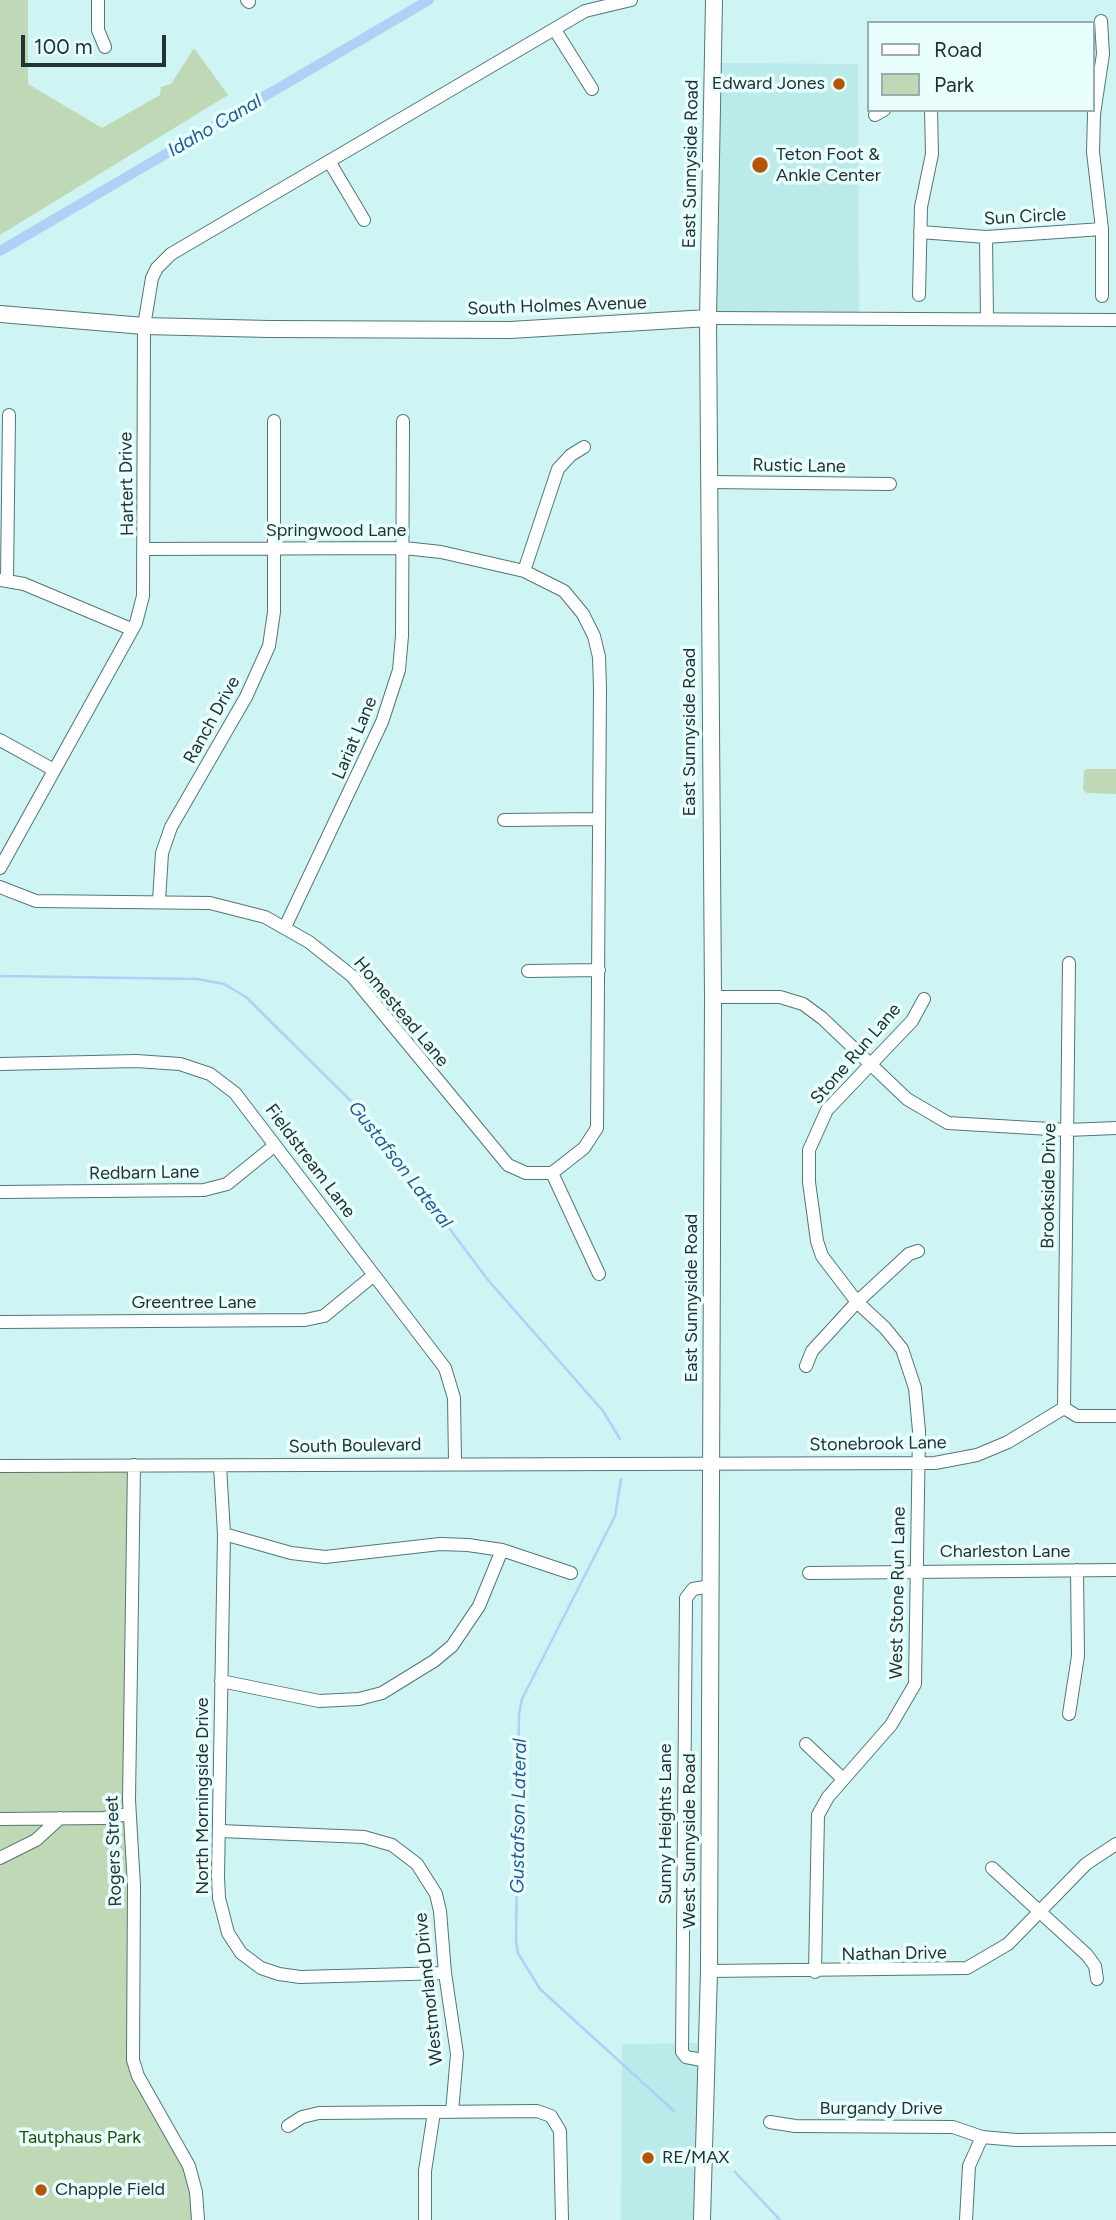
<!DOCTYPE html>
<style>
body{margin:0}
#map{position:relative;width:1116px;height:2220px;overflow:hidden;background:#cef5f4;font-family:Figtree,sans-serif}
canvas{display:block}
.legend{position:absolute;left:867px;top:21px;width:228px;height:91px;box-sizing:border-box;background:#e8fffe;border:2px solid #99adac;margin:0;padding:9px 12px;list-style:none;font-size:21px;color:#233232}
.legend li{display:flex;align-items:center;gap:14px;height:35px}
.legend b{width:35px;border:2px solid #99adac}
.scale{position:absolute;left:21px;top:35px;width:145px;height:32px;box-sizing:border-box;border:4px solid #233232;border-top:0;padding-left:9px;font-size:21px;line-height:24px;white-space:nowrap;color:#233232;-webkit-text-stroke:5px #e8fffe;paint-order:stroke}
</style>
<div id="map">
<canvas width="1116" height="2220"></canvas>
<ul class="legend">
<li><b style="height:9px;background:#fff"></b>Road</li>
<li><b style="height:19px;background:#bfd8b6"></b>Park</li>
</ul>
<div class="scale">100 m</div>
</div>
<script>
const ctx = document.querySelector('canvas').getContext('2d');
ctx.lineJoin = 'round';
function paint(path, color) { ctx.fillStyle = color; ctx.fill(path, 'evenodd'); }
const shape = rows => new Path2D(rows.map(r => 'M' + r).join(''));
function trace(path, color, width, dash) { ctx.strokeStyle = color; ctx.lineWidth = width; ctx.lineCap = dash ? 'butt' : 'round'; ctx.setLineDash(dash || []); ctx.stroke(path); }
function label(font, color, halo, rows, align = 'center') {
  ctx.font = font + ' Figtree,sans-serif'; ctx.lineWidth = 7; ctx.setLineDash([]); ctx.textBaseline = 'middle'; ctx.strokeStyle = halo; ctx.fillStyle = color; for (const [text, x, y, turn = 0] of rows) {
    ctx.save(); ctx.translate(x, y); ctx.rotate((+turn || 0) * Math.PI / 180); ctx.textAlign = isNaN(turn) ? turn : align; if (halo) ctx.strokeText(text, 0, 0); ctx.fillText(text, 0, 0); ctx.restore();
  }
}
paint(shape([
 [712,63,858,64,859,319,708,318],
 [708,2043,702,2220,621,2220,622,2044]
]), '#baeae9');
paint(shape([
 [0,0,28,0,28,84,102,128,160,95,161,87,171,84,194,48,228,95,0,235],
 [1087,769,1116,769,1116,794,1087,793,1083,790,1084,771],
 [134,1465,133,2060,189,2166,198,2220,0,2220,0,1466]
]), '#bfd8b6');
trace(shape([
 [0,976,197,979,224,984,246,997,362,1112,488,1280,603,1411,620,1439],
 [621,1479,615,1516,522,1699,519,1714,516,1941,518,1953,540,1989,674,2111],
 [735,2172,780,2220]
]), '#b0d0f6', 2.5);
trace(shape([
 [0,251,429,0]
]), '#b0d0f6', 10);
const minor = shape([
 [98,0,98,30,105,47],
 [247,0,249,2],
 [1101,21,1103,54,1094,114,1093,152,1102,229,1102,296],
 [555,30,592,89],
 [875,115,884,110],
 [329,161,364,220],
 [920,232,986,237,1102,229],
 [986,237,987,319],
 [919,295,921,207,932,154,931,110],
 [708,318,1116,320],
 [708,482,890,484],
 [524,571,558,469,571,455,584,447],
 [1,580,24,584,131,629],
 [7,580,9,415],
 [0,740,54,770],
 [504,820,599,819],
 [0,868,136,623,143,596,144,326,152,278,157,268,171,254,585,11,631,0],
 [0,887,36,901,210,903,265,917,309,942,352,976,508,1165,526,1173,552,1173,584,1148,597,1128,600,688,599,657,594,636,583,614,564,591,524,571,441,552,404,548,145,549],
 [159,901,162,853,171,827,246,697,269,646,274,612,274,421],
 [285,927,382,722,399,670,402,636,403,421],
 [528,971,599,970],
 [713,997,780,997,803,1004,822,1018,907,1099,948,1123,1067,1130,1116,1128],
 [0,1064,136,1061,180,1064,210,1074,235,1093,445,1368,454,1398,455,1462],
 [552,1173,599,1274],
 [0,1192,204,1190,227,1184,274,1146],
 [0,1322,305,1320,324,1316,374,1275],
 [806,1366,812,1351,857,1302,909,1254,918,1251],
 [1064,1408,1069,963],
 [1064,1408,1077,1416,1116,1416],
 [134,1465,129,1800,134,1886,133,2060,138,2076,189,2166,196,2192,198,2220],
 [0,1466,935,1463,977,1455,1008,1442,1064,1408],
 [220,1466,224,1534,218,1876,219,1898,228,1933,241,1953,261,1968,279,1974,300,1977,445,1973],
 [224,1534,291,1553,325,1557,440,1544,468,1545,502,1550,571,1573],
 [809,1573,1116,1570],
 [221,1681,319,1701,359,1699,382,1693,434,1661,452,1646,479,1606,502,1550],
 [1069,1714,1078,1656,1077,1570],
 [806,1744,843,1779],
 [0,1819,104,1818,129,1814],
 [220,1831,364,1837,392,1845,417,1864,436,1894,440,1911,445,1973,457,2054,452,2112],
 [0,1858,36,1840,60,1818],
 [992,1868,1087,1955,1095,1966,1097,1979],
 [709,1971,967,1968,1008,1944,1086,1864,1116,1844],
 [815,1972,818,1815,828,1797,891,1725,915,1684,919,1431,915,1388,902,1349,885,1328,857,1302,822,1256,817,1241,809,1182,809,1150,827,1110,912,1021,924,999],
 [707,2061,686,2057,682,2052,686,1598,693,1589,711,1586],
 [770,2122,795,2126,953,2127,982,2137,1016,2140,1116,2139],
 [288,2126,302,2117,319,2113,537,2111,551,2116,560,2131,562,2220],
 [425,2220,425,2171,434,2112],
 [966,2220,969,2166,982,2137]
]);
const major = shape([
 [0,314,144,326,269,329,510,330,708,318],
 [702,2220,709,1971,713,997,708,318,714,0]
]);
trace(minor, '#537676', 14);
trace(major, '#537676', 18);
trace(minor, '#fff', 12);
trace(major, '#fff', 16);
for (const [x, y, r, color] of [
 [839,84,7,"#b45606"],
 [760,165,9,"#b45606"],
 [648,2158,7,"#b45606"],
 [41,2190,7,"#b45606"]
]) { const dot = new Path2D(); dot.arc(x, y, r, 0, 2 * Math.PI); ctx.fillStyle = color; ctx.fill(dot); trace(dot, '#e8fffe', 2.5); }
label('18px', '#233232', '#e8fffe', [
 ["Edward Jones",825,84,"right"],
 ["Teton Foot &",776,155],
 ["Ankle Center",776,176],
 ["RE/MAX",662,2158],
 ["Chapple Field",55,2190]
], 'left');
label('18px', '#233232', '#e8fffe', [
 ["East Sunnyside Road",691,164,-89],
 ["Sun Circle",1025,217,-3],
 ["South Holmes Avenue",557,306,-2],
 ["Rustic Lane",799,466,1],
 ["Hartert Drive",127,484,-91],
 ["Springwood Lane",336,531],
 ["Ranch Drive",212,720,-61],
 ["East Sunnyside Road",690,732,-90],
 ["Lariat Lane",355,738,-67],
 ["Homestead Lane",401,1012,50],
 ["Stone Run Lane",856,1054,-49],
 ["Fieldstream Lane",310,1161,53],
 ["Redbarn Lane",144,1173,-1],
 ["Brookside Drive",1049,1186,-89],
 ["East Sunnyside Road",692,1298,-90],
 ["Greentree Lane",194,1303],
 ["Stonebrook Lane",878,1444,-1],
 ["South Boulevard",355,1446,-1],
 ["Charleston Lane",1005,1552],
 ["West Stone Run Lane",898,1593,-89],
 ["North Morningside Drive",203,1796,-90],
 ["Sunny Heights Lane",666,1824,-90],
 ["West Sunnyside Road",690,1841,-90],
 ["Rogers Street",114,1851,-92],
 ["Nathan Drive",894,1954,-1],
 ["Westmorland Drive",429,1989,-96],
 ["Burgandy Drive",881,2109]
]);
label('18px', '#1f4e07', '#e8fffe', [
 ["Tautphaus Park",80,2138]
]);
label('italic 19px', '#255993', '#e8fffe', [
 ["Idaho Canal",215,126,-30],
 ["Gustafson Lateral",400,1165,52],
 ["Gustafson Lateral",519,1816,-89]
]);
</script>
